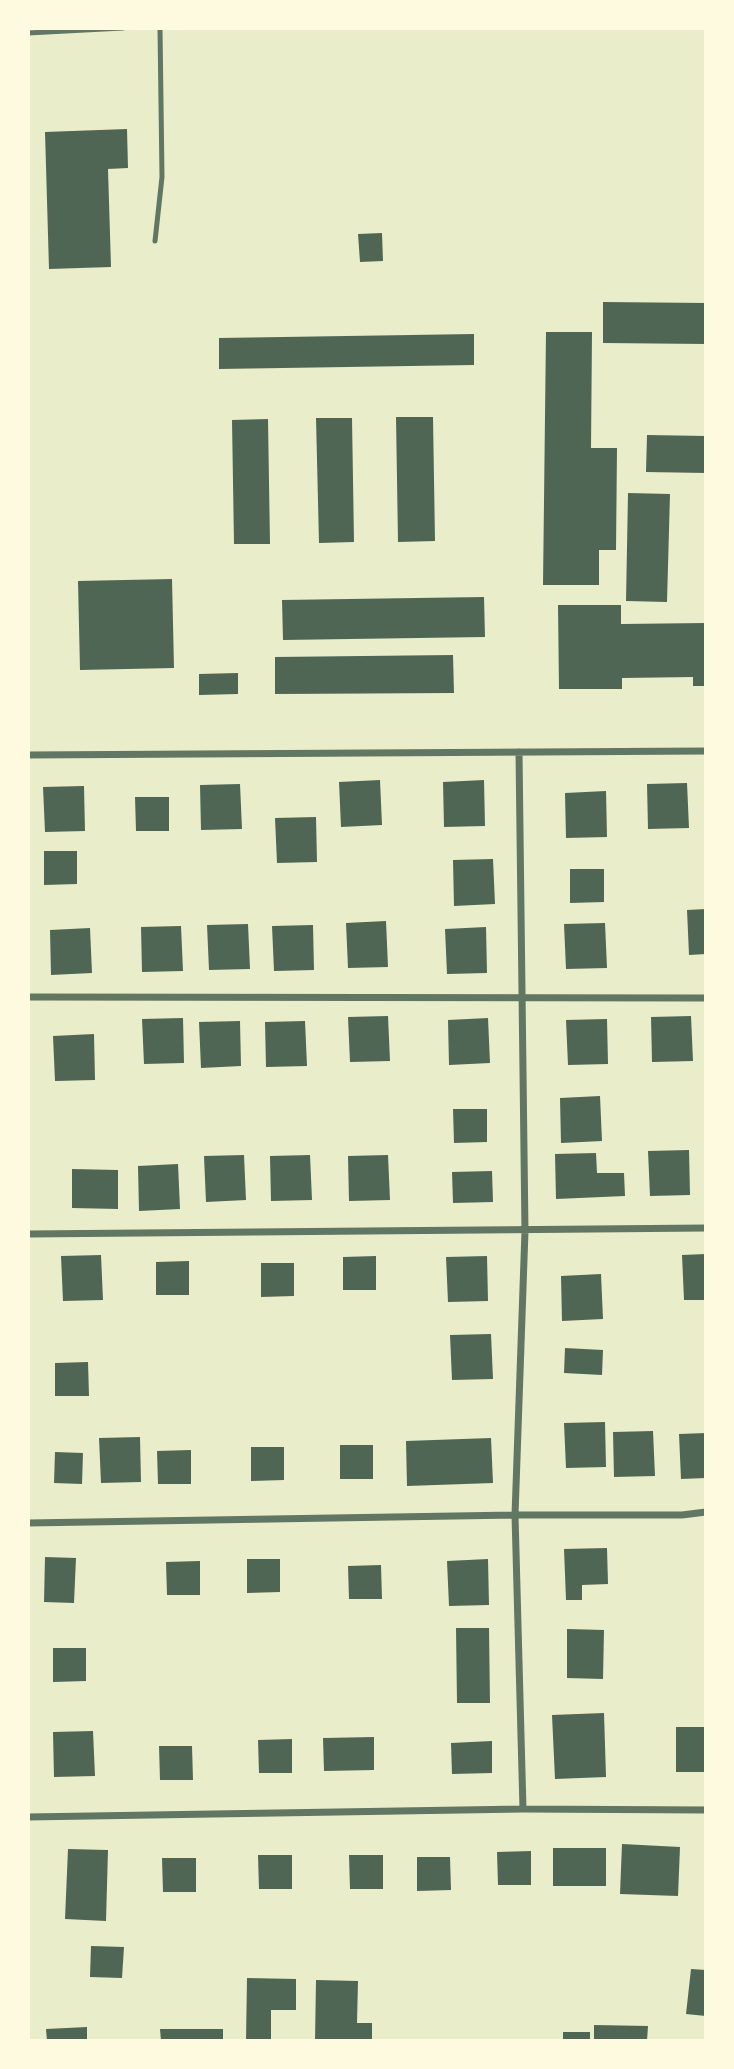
<!DOCTYPE html>
<style>
body{margin:0}
#map{position:relative;width:734px;height:2069px;overflow:hidden;background:#e9edc9;font-family:Ubuntu,sans-serif}
canvas{display:block}
.frame{position:absolute;inset:0;border:30px solid #fefae0;pointer-events:none}
</style>
<div id="map">
<canvas width="734" height="2069"></canvas>
<div class="frame"></div>
</div>
<script>
const ctx = document.querySelector('canvas').getContext('2d');
ctx.lineJoin = 'round';
function paint(path, color) { ctx.fillStyle = color; ctx.fill(path, 'evenodd'); }
const shape = rows => new Path2D(rows.map(r => 'M' + r).join(''));
function trace(path, color, width, dash) { ctx.strokeStyle = color; ctx.lineWidth = width; ctx.lineCap = dash ? 'butt' : 'round'; ctx.setLineDash(dash || []); ctx.stroke(path); }
paint(shape([
 [127,129,128,168,108,169,111,267,49,269,45,132],
 [382,233,383,261,360,262,358,234],
 [603,302,706,303,706,344,603,343],
 [546,332,592,332,591,448,617,448,616,550,599,550,599,585,543,585],
 [474,334,474,365,219,369,219,338],
 [396,417,433,417,435,541,398,542],
 [316,418,352,418,354,542,319,543],
 [268,419,270,544,234,544,232,420],
 [647,435,706,436,706,473,646,472],
 [628,493,670,494,667,602,626,601],
 [172,579,174,668,80,670,78,581],
 [484,597,485,637,283,640,282,600],
 [558,605,621,605,621,624,706,623,706,686,693,686,693,677,622,678,622,689,559,689],
 [453,655,454,693,275,694,275,657],
 [238,673,238,694,199,695,199,674],
 [380,780,382,825,341,827,339,782],
 [484,780,485,826,444,827,443,782],
 [687,783,689,828,648,829,647,784],
 [240,784,242,829,201,830,200,785],
 [84,786,85,831,45,832,43,787],
 [606,791,607,837,566,838,565,793],
 [135,797,169,797,169,831,136,831],
 [316,817,317,862,277,863,275,818],
 [44,851,77,851,77,884,44,885],
 [493,859,495,904,454,906,453,860],
 [570,869,604,869,604,902,570,903],
 [706,909,706,954,689,955,687,910],
 [386,921,388,967,348,968,346,923],
 [605,923,607,968,566,969,564,924],
 [248,924,250,969,209,970,207,925],
 [313,925,314,970,274,971,272,926],
 [181,926,183,971,142,972,141,927],
 [486,927,487,973,447,974,445,929],
 [90,928,92,973,51,975,50,930],
 [388,1016,390,1061,350,1062,348,1017],
 [691,1016,693,1061,652,1062,651,1017],
 [183,1018,184,1063,144,1064,142,1019],
 [488,1018,490,1063,449,1065,448,1020],
 [607,1019,608,1064,568,1065,566,1020],
 [240,1021,241,1066,201,1068,199,1022],
 [305,1021,307,1066,266,1067,265,1022],
 [94,1034,95,1080,55,1081,53,1036],
 [600,1096,602,1141,561,1143,560,1098],
 [453,1109,487,1109,487,1142,454,1143],
 [689,1150,690,1195,650,1196,648,1151],
 [596,1153,597,1173,624,1173,625,1196,556,1199,555,1154],
 [244,1155,246,1200,206,1202,204,1156],
 [310,1155,312,1200,271,1201,270,1156],
 [388,1155,390,1200,349,1201,348,1156],
 [178,1164,180,1209,139,1211,138,1166],
 [72,1169,118,1170,118,1209,72,1208],
 [492,1171,493,1202,453,1203,452,1172],
 [706,1254,706,1300,684,1300,682,1255],
 [101,1255,103,1300,63,1301,61,1256],
 [376,1256,376,1290,343,1290,343,1257],
 [487,1256,488,1301,448,1302,446,1257],
 [189,1261,189,1295,156,1295,156,1262],
 [261,1263,294,1263,294,1296,261,1297],
 [601,1274,603,1319,562,1321,561,1276],
 [491,1334,493,1379,452,1380,450,1335],
 [565,1348,603,1350,602,1375,564,1373],
 [88,1362,89,1396,55,1396,55,1363],
 [605,1422,606,1467,566,1468,564,1423],
 [653,1431,655,1476,614,1477,613,1432],
 [706,1433,706,1478,681,1479,679,1434],
 [140,1437,141,1482,101,1483,99,1438],
 [491,1438,493,1483,407,1486,406,1441],
 [340,1445,373,1445,373,1479,340,1479],
 [251,1447,284,1447,284,1480,251,1481],
 [191,1450,191,1484,158,1484,157,1451],
 [55,1452,83,1453,82,1484,54,1483],
 [607,1548,608,1584,582,1585,582,1600,566,1600,564,1549],
 [45,1557,76,1558,74,1603,44,1602],
 [247,1559,280,1559,280,1592,247,1593],
 [488,1559,489,1605,449,1606,447,1561],
 [200,1561,200,1595,167,1595,166,1562],
 [381,1565,382,1599,349,1599,348,1566],
 [456,1628,489,1628,490,1703,457,1703],
 [567,1629,604,1630,603,1679,567,1678],
 [53,1648,86,1648,86,1681,53,1682],
 [604,1713,606,1777,555,1779,552,1715],
 [676,1727,706,1727,706,1772,676,1772],
 [93,1731,95,1776,54,1777,53,1732],
 [374,1737,374,1770,324,1771,323,1738],
 [292,1739,292,1773,259,1773,258,1740],
 [492,1741,492,1773,452,1774,451,1743],
 [159,1746,192,1746,193,1780,160,1780],
 [622,1844,680,1847,678,1896,620,1894],
 [553,1848,606,1848,606,1886,553,1886],
 [68,1849,108,1850,106,1921,65,1919],
 [531,1851,531,1885,498,1885,497,1852],
 [258,1855,292,1855,292,1889,259,1889],
 [349,1855,383,1855,383,1889,350,1889],
 [417,1857,450,1857,451,1890,417,1891],
 [162,1858,196,1858,196,1892,163,1892],
 [91,1946,124,1947,122,1978,90,1977],
 [691,1969,706,1970,706,2016,686,2014],
 [247,1978,296,1979,296,2010,271,2010,271,2041,246,2041],
 [316,1980,358,1981,357,2023,372,2023,372,2041,315,2041],
 [594,2025,648,2026,647,2041,594,2041],
 [87,2027,87,2041,47,2041,46,2029],
 [160,2029,223,2029,223,2041,161,2041],
 [563,2032,590,2032,590,2041,563,2041]
]), '#4f6655');
trace(shape([
 [28,33,123,28],
 [155,241,162,177,160,28]
]), '#617663', 5);
trace(shape([
 [519,752,525,1231,515,1515,523,1809],
 [28,755,706,751],
 [28,997,706,998],
 [28,1234,706,1228],
 [28,1523,515,1515,682,1515,706,1512],
 [28,1817,523,1809,706,1810]
]), '#617663', 7);
</script>
